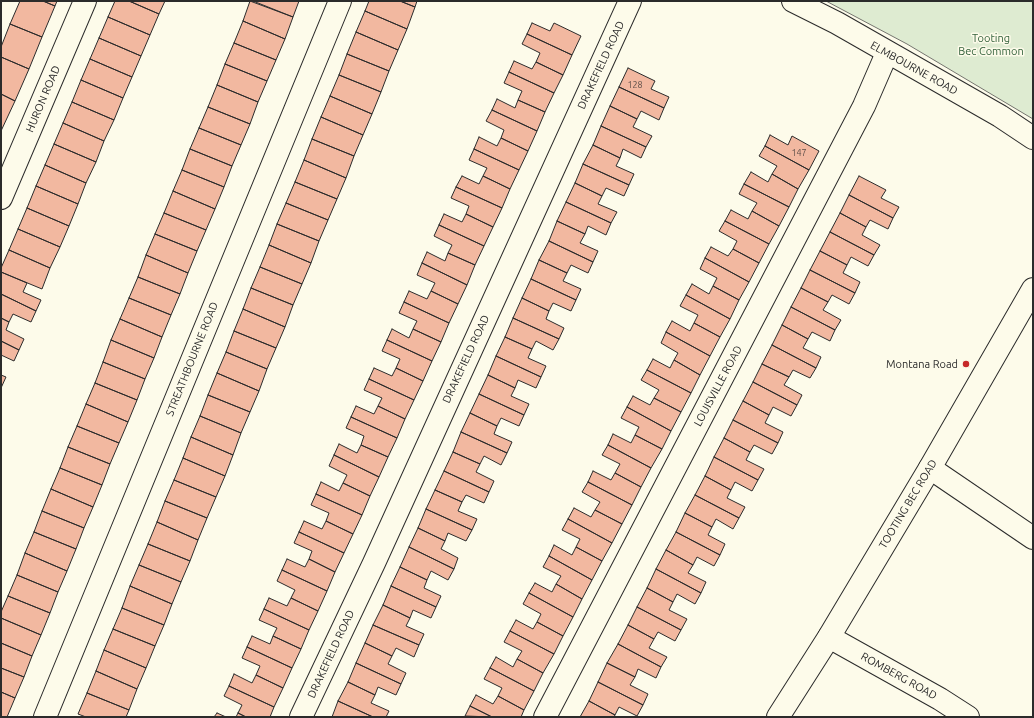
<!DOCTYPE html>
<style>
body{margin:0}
#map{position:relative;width:1034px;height:718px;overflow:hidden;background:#fdfbea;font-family:Ubuntu,sans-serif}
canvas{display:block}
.frame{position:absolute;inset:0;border:2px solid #2b2b2b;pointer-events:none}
</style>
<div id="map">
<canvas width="1034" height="718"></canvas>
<div class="frame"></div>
</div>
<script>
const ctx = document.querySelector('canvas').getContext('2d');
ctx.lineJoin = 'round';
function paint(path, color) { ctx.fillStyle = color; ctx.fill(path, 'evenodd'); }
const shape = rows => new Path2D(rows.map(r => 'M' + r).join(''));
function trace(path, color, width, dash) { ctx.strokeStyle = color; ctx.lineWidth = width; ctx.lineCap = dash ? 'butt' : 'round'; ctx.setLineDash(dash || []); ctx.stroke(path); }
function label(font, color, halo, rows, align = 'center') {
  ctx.font = font + ' Ubuntu,sans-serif'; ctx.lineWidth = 3; ctx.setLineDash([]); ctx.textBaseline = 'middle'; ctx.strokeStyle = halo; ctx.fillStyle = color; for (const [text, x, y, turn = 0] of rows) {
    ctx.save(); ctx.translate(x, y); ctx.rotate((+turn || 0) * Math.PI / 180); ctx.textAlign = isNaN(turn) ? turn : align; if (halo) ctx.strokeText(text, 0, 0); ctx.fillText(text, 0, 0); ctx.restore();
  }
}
const green = shape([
 [826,1,1033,1,1033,119,907,44,826,1]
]);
paint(green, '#deebd1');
trace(green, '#74746e', 1);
const building = shape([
 [20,1,43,1,55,6,42,37,10,24,20,1],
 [43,1,57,1,55,6,43,1],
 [115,1,129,1,159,14,150,35,108,17,115,1],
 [129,1,165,1,159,14,129,1],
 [250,1,293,17,285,39,243,21,250,1],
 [253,1,299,1,293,17,253,1],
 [369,1,400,1,415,7,407,29,365,11,369,1],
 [400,1,417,1,415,7,400,1],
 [365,11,407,29,398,50,356,32,365,11],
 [108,17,150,35,141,56,99,38,108,17],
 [243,21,285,39,276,60,234,43,243,21],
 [532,23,550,31,554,23,581,36,572,55,527,34,532,23],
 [10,24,42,37,29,69,1,57,1,47,10,24],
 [356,32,398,50,389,71,347,54,356,32],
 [527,34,572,55,563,75,536,62,540,53,522,44,527,34],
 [99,38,141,56,132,77,90,59,99,38],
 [234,43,276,60,267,81,225,64,234,43],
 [347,54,389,71,381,92,339,75,347,54],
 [1,57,29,69,15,101,1,94,1,57],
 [90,59,132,77,123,98,81,80,90,59],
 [514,61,532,69,536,62,563,75,554,93,509,72,514,61],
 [225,64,267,81,258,102,217,85,225,64],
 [628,68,655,81,651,89,669,97,664,108,619,87,628,68],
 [509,72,554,93,545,112,518,100,522,91,504,83,509,72],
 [339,75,381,92,372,114,330,96,339,75],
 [81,80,123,98,114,120,72,102,81,80],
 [217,85,258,102,250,124,208,107,217,85],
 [619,87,664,108,659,120,641,111,637,119,610,106,619,87],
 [1,94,15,101,1,131,1,94],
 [330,96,372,114,363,135,321,117,330,96],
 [497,99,515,108,518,100,545,112,537,131,492,110,497,99],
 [72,102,114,120,104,141,63,123,72,102],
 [610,106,637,119,633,127,652,136,646,147,601,126,610,106],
 [208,107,250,124,241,145,199,128,208,107],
 [492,110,537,131,528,151,501,138,504,130,486,121,492,110],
 [321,117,363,135,354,156,312,139,321,117],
 [63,123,104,141,96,162,54,144,63,123],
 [601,126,646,147,641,158,623,149,620,158,593,145,601,126],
 [199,128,241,145,232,166,190,149,199,128],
 [770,135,788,145,792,136,819,151,809,170,765,146,770,135],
 [479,137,497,146,501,138,528,151,519,170,474,149,479,137],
 [312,139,354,156,346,178,304,160,312,139],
 [54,144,96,162,86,183,45,165,54,144],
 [593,145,620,158,616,166,634,174,629,185,583,164,593,145],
 [765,146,809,170,798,189,772,174,777,166,759,156,765,146],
 [190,149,232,166,224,187,182,170,190,149],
 [474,149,519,170,510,189,483,176,487,168,469,160,474,149],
 [304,160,346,178,337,199,295,182,304,160],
 [583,164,629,185,624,196,606,188,602,196,575,183,583,164],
 [45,165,86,183,78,204,36,186,45,165],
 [182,170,224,187,215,209,173,191,182,170],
 [751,172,768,182,772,174,798,189,789,207,744,184,751,172],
 [462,176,479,184,483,176,510,189,502,208,456,187,462,176],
 [859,176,886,190,881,198,899,207,893,218,849,195,859,176],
 [295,182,337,199,328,220,286,203,295,182],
 [575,183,602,196,598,204,617,212,611,223,566,202,575,183],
 [744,184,789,207,779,226,752,211,757,203,739,194,744,184],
 [36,186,78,204,69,226,27,208,36,186],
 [456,187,502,208,493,227,466,214,469,206,451,198,456,187],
 [173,191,215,209,206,230,164,213,173,191],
 [849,195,893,218,888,229,870,220,866,227,840,213,849,195],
 [566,202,611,223,606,235,588,226,585,234,557,221,566,202],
 [286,203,328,220,319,241,277,224,286,203],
 [27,208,69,226,60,247,18,229,27,208],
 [731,210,748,219,752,211,779,226,769,244,725,221,731,210],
 [164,213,206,230,197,251,155,234,164,213],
 [840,213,866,227,862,235,880,245,874,255,830,232,840,213],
 [444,214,462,222,466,214,493,227,484,246,439,225,444,214],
 [557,221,585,234,580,243,598,251,593,262,549,241,557,221],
 [725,221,769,244,759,263,733,249,737,241,719,231,725,221],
 [277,224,319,241,311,263,269,245,277,224],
 [439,225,484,246,475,265,448,253,452,245,434,236,439,225],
 [18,229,60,247,50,268,9,250,18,229],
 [830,232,874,255,868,266,851,257,847,265,820,251,830,232],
 [155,234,197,251,188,273,146,255,155,234],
 [549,241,593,262,588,273,571,265,567,273,539,260,549,241],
 [269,245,311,263,302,284,260,267,269,245],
 [711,247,728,256,733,249,759,263,749,282,705,258,711,247],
 [9,250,50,268,42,289,1,272,1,268,9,250],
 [820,251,847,265,843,273,860,282,855,293,810,270,820,251],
 [427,252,445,261,448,253,475,265,467,285,422,263,427,252],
 [146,255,188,273,180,294,138,277,146,255],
 [705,258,749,282,739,300,713,286,717,278,700,269,705,258],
 [539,260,567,273,563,281,581,289,576,300,531,279,539,260],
 [422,263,467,285,458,304,431,291,435,283,417,275,422,263],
 [260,267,302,284,293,305,251,288,260,267],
 [810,270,855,293,849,304,832,295,828,302,801,288,810,270],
 [1,272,27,283,23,292,41,300,36,311,1,294,1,272],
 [138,277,180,294,171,315,129,298,138,277],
 [531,279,576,300,571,311,553,303,549,311,522,298,531,279],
 [692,284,709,294,713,286,739,300,730,319,686,295,692,284],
 [251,288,293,305,285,327,243,309,251,288],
 [801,288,828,302,823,310,841,320,835,330,791,307,801,288],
 [409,291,427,299,431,291,458,304,449,323,404,302,409,291],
 [1,294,36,311,31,322,13,314,9,322,1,318,1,294],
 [686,295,730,319,720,337,694,323,698,315,680,306,686,295],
 [129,298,171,315,162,337,120,319,129,298],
 [522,298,549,311,546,319,564,328,559,339,513,318,522,298],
 [404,302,449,323,441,342,413,329,417,321,399,313,404,302],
 [791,307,835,330,830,341,812,332,808,339,782,325,791,307],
 [243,309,285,327,276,348,234,331,243,309],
 [1,318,9,322,6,330,24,339,19,350,1,341,1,318],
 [513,318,559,339,553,350,536,341,532,349,505,337,513,318],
 [120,319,162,337,154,358,111,340,120,319],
 [672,321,690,331,694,323,720,337,710,356,666,332,672,321],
 [782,325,808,339,803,348,821,357,816,368,772,345,782,325],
 [392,329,409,338,413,329,441,342,432,361,387,340,392,329],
 [234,331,276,348,267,369,226,352,234,331],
 [666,332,710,356,700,375,674,360,678,353,661,343,666,332],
 [505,337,532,349,528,358,546,366,541,377,496,356,505,337],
 [111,340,154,358,145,379,103,362,111,340],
 [387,340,432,361,423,381,396,368,400,359,382,351,387,340],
 [1,341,19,350,14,361,1,355,1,341],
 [772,345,816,368,810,378,793,370,789,377,762,364,772,345],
 [226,352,267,369,259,391,217,373,226,352],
 [496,356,541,377,536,388,518,380,515,388,488,375,496,356],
 [653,359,670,368,674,360,700,375,691,393,647,370,653,359],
 [103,362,145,379,137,400,95,383,103,362],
 [762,364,789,377,784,385,802,395,797,405,753,382,762,364],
 [374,368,392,376,396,368,423,381,414,400,369,379,374,368],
 [647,370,691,393,681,412,654,398,659,390,641,380,647,370],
 [217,373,259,391,250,412,208,395,217,373],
 [1,375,6,377,1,388,1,375],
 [488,375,515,388,511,396,529,404,524,415,479,394,488,375],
 [369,379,414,400,405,419,378,406,382,398,364,390,369,379],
 [753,382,797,405,791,416,773,407,769,415,743,401,753,382],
 [95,383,137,400,128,422,86,404,95,383],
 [479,394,524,415,519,426,501,418,497,426,470,413,479,394],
 [208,395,250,412,241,433,200,416,208,395],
 [633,396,650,405,654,398,681,412,671,431,627,407,633,396],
 [743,401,769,415,765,423,783,432,778,443,733,420,743,401],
 [86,404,128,422,119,443,77,426,86,404],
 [356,406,374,414,378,406,405,419,397,438,351,417,356,406],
 [627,407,671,431,662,449,635,435,639,427,621,418,627,407],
 [470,413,497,426,494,434,512,442,507,453,461,432,470,413],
 [200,416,241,433,233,455,191,437,200,416],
 [351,417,397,438,388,457,361,445,364,436,346,428,351,417],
 [733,420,778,443,772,454,754,445,750,452,724,438,733,420],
 [77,426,119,443,110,464,68,447,77,426],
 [461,432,507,453,501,465,484,456,480,464,453,452,461,432],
 [613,434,631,443,635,435,662,449,651,468,608,445,613,434],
 [191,437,233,455,225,476,183,458,191,437],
 [724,438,750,452,746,460,764,469,758,480,714,457,724,438],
 [339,444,357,453,361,445,388,457,379,477,334,455,339,444],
 [608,445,651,468,641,487,615,473,620,464,602,455,608,445],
 [68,447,110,464,102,485,60,468,68,447],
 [453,452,480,464,476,472,494,481,489,492,444,471,453,452],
 [334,455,379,477,370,496,343,483,347,475,329,466,334,455],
 [714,457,758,480,752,491,735,482,731,490,705,476,714,457],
 [183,458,225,476,216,497,174,480,183,458],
 [60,468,102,485,93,507,51,489,60,468],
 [444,471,489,492,484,503,466,495,462,502,435,490,444,471],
 [593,471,611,480,615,473,641,487,632,505,588,482,593,471],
 [705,476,731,490,727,498,745,507,739,518,695,495,705,476],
 [174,480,216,497,207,518,165,501,174,480],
 [321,482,339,491,343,483,370,496,362,515,316,494,321,482],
 [588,482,632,505,622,524,595,510,600,502,582,492,588,482],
 [51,489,93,507,84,528,42,511,51,489],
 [435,490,462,502,458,511,477,519,472,530,426,509,435,490],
 [316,494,362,515,353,534,326,521,329,513,311,505,316,494],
 [695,495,739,518,733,529,716,519,712,527,685,513,695,495],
 [165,501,207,518,198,540,157,522,165,501],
 [574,508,591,517,595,510,622,524,612,543,568,519,574,508],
 [426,509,472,530,466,541,448,533,445,541,418,528,426,509],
 [42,511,84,528,76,549,34,532,42,511],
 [685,513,712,527,708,535,725,544,720,555,676,532,685,513],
 [568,519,612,543,602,561,576,547,580,539,562,530,568,519],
 [304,521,322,529,326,521,353,534,344,553,299,532,304,521],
 [157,522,198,540,190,561,148,544,157,522],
 [418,528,445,541,441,549,458,558,454,569,409,547,418,528],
 [34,532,76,549,67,571,25,553,34,532],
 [299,532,344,553,335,572,309,559,312,551,294,543,299,532],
 [676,532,720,555,714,566,697,557,693,565,666,550,676,532],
 [148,544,190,561,181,582,139,565,148,544],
 [554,545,572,555,576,547,602,561,592,580,549,556,554,545],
 [409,547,454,569,448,580,431,571,427,580,400,567,409,547],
 [666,550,693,565,688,573,706,582,701,593,656,569,666,550],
 [25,553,67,571,58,592,17,575,25,553],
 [549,556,592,580,582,599,556,584,561,576,543,567,549,556],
 [287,559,305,567,309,559,335,572,327,591,282,570,287,559],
 [139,565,181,582,172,604,130,586,139,565],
 [400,567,427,580,424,588,441,596,436,607,391,586,400,567],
 [656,569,701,593,695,604,677,594,673,602,647,588,656,569],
 [282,570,327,591,318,611,291,598,295,590,277,581,282,570],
 [17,575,58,592,50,613,8,596,17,575],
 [535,583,552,592,556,584,582,599,573,617,529,593,535,583],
 [130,586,172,604,164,625,122,608,130,586],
 [391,586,436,607,431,618,413,610,410,618,383,605,391,586],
 [647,588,673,602,669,610,687,619,681,630,637,607,647,588],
 [529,593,573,617,563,636,537,622,541,614,523,604,529,593],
 [8,596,50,613,41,635,1,618,1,612,8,596],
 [269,598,287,606,291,598,318,611,309,630,264,609,269,598],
 [383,605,410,618,406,626,424,634,419,645,373,625,383,605],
 [637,607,681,630,675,641,658,632,654,639,628,625,637,607],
 [122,608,164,625,155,646,113,629,122,608],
 [264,609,309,630,301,649,273,636,277,628,259,620,264,609],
 [1,618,41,635,32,656,1,643,1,618],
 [516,620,533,629,537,622,563,636,554,654,510,631,516,620],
 [373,625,419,645,414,657,396,648,392,656,365,643,373,625],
 [628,625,654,639,649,648,667,657,661,667,618,644,628,625],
 [113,629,155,646,146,668,104,650,113,629],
 [510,631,554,654,543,673,517,659,522,651,504,642,510,631],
 [252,636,270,644,273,636,301,649,292,668,247,647,252,636],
 [1,643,32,656,24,677,1,668,1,643],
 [365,643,392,656,388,664,406,673,401,684,356,663,365,643],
 [618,644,661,667,656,678,638,669,635,677,607,663,618,644],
 [247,647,292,668,283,688,256,675,260,666,242,658,247,647],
 [104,650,146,668,137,689,96,671,104,650],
 [496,657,513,667,517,659,543,673,534,691,490,668,496,657],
 [356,663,401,684,396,695,378,687,375,695,348,682,356,663],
 [607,663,635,677,630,685,648,694,643,705,598,682,607,663],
 [1,668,24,677,15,698,1,692,1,668],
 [490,668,534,691,524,710,498,696,502,688,484,679,490,668],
 [96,671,137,689,129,710,87,693,96,671],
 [234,674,252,683,256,675,283,688,274,707,229,686,234,674],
 [348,682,375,695,371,703,389,711,386,717,373,717,338,701,348,682],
 [598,682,643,705,637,716,619,707,615,715,589,701,598,682],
 [229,686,274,707,270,717,246,717,238,713,242,705,224,696,229,686],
 [1,692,15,698,7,717,1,717,1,692],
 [87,693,129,710,126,717,86,717,78,714,87,693],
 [476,695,493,704,498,696,524,710,521,717,492,717,470,706,476,695],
 [338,701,373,717,332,717,338,701],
 [589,701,615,715,614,717,580,717,589,701],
 [470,706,492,717,465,716,470,706],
 [217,713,226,717,214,717,217,713],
 [238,713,246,717,236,717,238,713]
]);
paint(building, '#f2b8a0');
trace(building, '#2b2b2b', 1);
const minor = shape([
 [793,1,837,23,1000,116,1033,138],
 [1,198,85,1],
 [930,468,1033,538],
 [829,637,940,699,968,717],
 [45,717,340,1],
 [301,717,374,563,630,1],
 [545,717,864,106,887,53]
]);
const highway = shape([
 [778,717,829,637,930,468,1033,289]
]);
trace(minor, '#2b2b2b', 24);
trace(highway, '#2b2b2b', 24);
trace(minor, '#fdfbea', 22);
trace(highway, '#fdfbea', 22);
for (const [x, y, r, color] of [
 [966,364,4,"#c62828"]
]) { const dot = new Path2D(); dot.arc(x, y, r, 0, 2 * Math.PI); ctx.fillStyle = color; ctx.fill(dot); trace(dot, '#fdfbea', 1.5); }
label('9px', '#5d4e48', null, [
 ["128",635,85],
 ["147",799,153]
]);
label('11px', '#34623c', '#fdfbea', [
 ["Tooting",991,38],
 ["Bec Common",991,51]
]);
label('11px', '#2b2b2b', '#fdfbea', [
 ["DRAKEFIELD ROAD",601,65,-65],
 ["ELMBOURNE ROAD",914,68,29],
 ["HURON ROAD",43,99,-67],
 ["STREATHBOURNE ROAD",192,359,-68],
 ["DRAKEFIELD ROAD",466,359,-65],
 ["LOUISVILLE ROAD",718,386,-62],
 ["TOOTING BEC ROAD",908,504,-59],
 ["DRAKEFIELD ROAD",331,654,-65],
 ["ROMBERG ROAD",899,676,29]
]);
label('11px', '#2b2b2b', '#fdfbea', [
 ["Montana Road",958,364]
], 'right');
</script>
